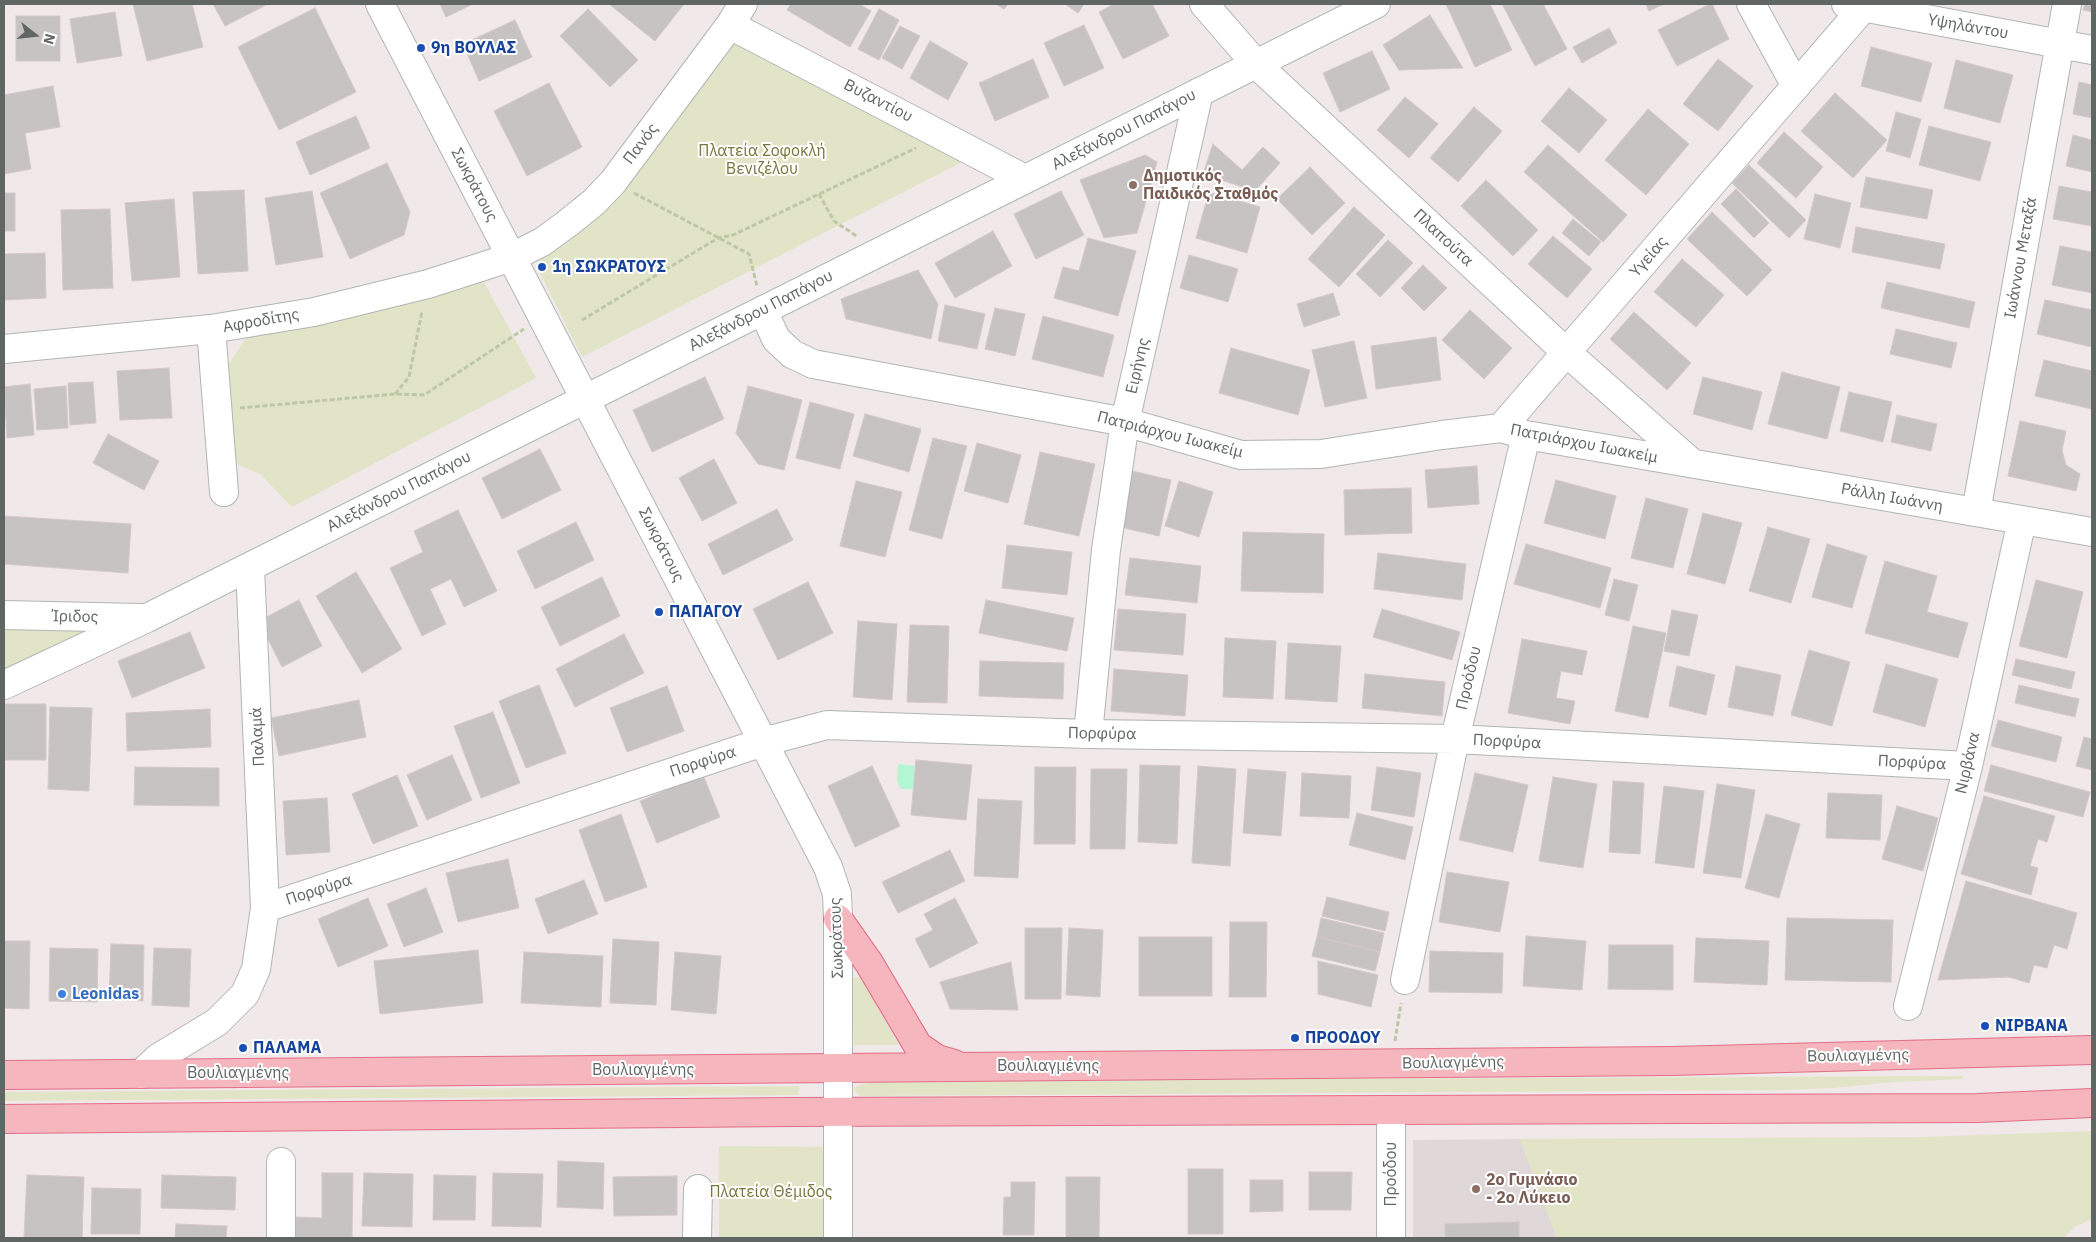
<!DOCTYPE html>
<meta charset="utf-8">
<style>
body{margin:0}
#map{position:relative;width:2096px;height:1242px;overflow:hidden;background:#f0e8e9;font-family:"IBM Plex Sans",sans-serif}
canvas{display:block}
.frame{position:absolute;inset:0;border:5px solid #5f6664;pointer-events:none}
.north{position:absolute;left:10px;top:10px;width:50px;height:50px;-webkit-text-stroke:4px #fff;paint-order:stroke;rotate:106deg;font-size:14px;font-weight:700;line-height:20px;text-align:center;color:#5f6664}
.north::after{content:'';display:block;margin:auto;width:18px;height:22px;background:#5f6664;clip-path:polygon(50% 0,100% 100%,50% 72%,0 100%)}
</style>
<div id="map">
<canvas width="2096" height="1242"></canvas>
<div class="frame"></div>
<div class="north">N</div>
</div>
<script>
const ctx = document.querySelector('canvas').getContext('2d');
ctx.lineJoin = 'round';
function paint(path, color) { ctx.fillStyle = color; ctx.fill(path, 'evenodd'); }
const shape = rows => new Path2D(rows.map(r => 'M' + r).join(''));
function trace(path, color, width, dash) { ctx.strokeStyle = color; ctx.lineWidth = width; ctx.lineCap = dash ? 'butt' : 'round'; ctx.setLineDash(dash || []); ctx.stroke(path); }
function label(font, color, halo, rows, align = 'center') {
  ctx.font = font + ' "IBM Plex Sans",sans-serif'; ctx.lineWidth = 4; ctx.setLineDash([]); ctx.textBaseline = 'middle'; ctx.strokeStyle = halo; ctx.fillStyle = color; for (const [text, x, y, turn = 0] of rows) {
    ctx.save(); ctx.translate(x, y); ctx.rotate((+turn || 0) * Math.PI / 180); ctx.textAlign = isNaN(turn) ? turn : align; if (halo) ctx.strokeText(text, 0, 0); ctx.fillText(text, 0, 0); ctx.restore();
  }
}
paint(shape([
 [1520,1139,1557,1238,1413,1238,1413,1140]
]), '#dfd7d8');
paint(shape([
 [733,43,966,160,582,357,536,265,605,200,647,155,688,106],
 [479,273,536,378,292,507,260,474,236,464,228,365,246,338,312,327,370,311],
 [4,628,87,630,90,640,4,674],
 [860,977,899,1045,854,1045,852,978],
 [1963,1076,1962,1079,1894,1082,1833,1088,1786,1090,861,1096,856,1093,854,1088,860,1085,876,1081],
 [799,1086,798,1095,4,1101,4,1092],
 [2092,1131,2092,1219,2075,1227,2064,1238,1557,1238,1520,1139,1923,1137],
 [719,1146,824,1147,824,1238,719,1238]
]), '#e2e4c8');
paint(shape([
 [898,764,915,766,913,789,901,789,897,781]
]), '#b2f6d4');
const building = shape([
 [133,4,192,4,203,47,147,61,133,4],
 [213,4,268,4,225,26,213,4],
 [440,4,473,4,446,17,440,4],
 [609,4,684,4,655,41,609,4],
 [791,4,859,4,871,11,850,47,787,10,791,4],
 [996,4,1008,4,1004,9,996,4],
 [1065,4,1084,4,1078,13,1065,4],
 [1114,4,1152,4,1169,36,1123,59,1099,12,1114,4],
 [1446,4,1490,4,1512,50,1475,67,1446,4],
 [1502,4,1543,4,1567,49,1535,66,1502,4],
 [1646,4,1664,4,1649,11,1646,4],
 [1710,4,1712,4,1729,39,1677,66,1658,30,1710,4],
 [2085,4,2092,4,2092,12,2083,10,2085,4],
 [315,8,356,92,279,130,238,47,315,8],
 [588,9,638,60,610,87,560,36,588,9],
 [879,9,899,20,879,60,858,49,879,9],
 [115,12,122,56,77,63,70,19,115,12],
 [1430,15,1463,68,1399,70,1383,45,1430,15],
 [16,16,60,16,60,61,16,61,16,16],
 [515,20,532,57,479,81,463,44,515,20],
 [1084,25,1104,68,1064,86,1044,43,1084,25],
 [900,26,920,36,902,69,882,58,900,26],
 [1609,28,1617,43,1582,63,1573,47,1609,28],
 [930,41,968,63,948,100,910,78,930,41],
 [1871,47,1932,63,1921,102,1861,86,1871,47],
 [1372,51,1390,89,1340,112,1323,73,1372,51],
 [1033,59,1049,97,995,121,979,83,1033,59],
 [1718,59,1753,86,1718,131,1683,104,1718,59],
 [1956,60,2013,75,2000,123,1944,108,1956,60],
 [2079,82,2092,85,2092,118,2073,114,2079,82],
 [549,83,582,147,527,176,494,111,549,83],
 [53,86,60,127,25,133,31,169,4,174,4,95,53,86],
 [1569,88,1607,120,1579,153,1541,121,1569,88],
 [1835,93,1887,140,1853,178,1801,131,1835,93],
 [1405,97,1438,124,1409,158,1377,130,1405,97],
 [1474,107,1502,131,1458,182,1430,158,1474,107],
 [1648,109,1689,144,1646,195,1605,160,1648,109],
 [1896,112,1921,119,1910,158,1886,151,1896,112],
 [356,116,370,148,310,175,296,142,356,116],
 [1929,126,1991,142,1980,181,1919,165,1929,126],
 [1784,132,1823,167,1796,198,1757,163,1784,132],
 [2073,135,2092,140,2092,172,2066,166,2073,135],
 [1213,144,1242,170,1263,147,1280,163,1255,191,1203,174,1213,144],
 [1548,145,1627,215,1603,242,1524,172,1548,145],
 [1145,155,1157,162,1137,233,1104,238,1080,180,1145,155],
 [387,163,410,212,404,235,350,259,320,193,387,163],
 [1749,165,1806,220,1789,238,1732,183,1749,165],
 [1310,167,1345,203,1312,235,1277,199,1310,167],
 [1866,177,1933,190,1927,219,1860,207,1866,177],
 [1486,180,1538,230,1513,256,1461,206,1486,180],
 [2059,186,2092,192,2092,226,2053,219,2059,186],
 [1736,189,1769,223,1754,238,1721,204,1736,189],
 [244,190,248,271,198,274,193,192,244,190],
 [312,191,323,257,276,265,265,198,312,191],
 [1061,191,1084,235,1036,259,1014,214,1061,191],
 [1209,192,1260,207,1247,253,1196,238,1209,192],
 [4,193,15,193,15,231,4,231,4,193],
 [1815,194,1851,203,1840,248,1804,239,1815,194],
 [174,199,180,277,132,281,125,203,174,199],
 [1354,207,1385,235,1339,287,1308,259,1354,207],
 [110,209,113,288,63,290,61,210,110,209],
 [1712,212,1772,270,1747,296,1687,239,1712,212],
 [1573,219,1601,242,1589,256,1562,233,1573,219],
 [1856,227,1945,244,1940,269,1852,252,1856,227],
 [993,231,1012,266,955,298,935,263,993,231],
 [1553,236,1592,269,1567,298,1528,264,1553,236],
 [1088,238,1136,251,1118,316,1054,298,1063,267,1079,271,1088,238],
 [1388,240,1413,263,1380,297,1356,274,1388,240],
 [2060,246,2092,252,2092,293,2052,285,2060,246],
 [45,253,46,298,4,300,4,254,45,253],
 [1189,255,1238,269,1228,302,1180,288,1189,255],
 [1682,259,1724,295,1696,327,1654,292,1682,259],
 [1423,265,1447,288,1424,311,1401,288,1423,265],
 [918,270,938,304,931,339,846,319,841,299,918,270],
 [1887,282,1975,302,1969,328,1881,308,1887,282],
 [1333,293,1340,315,1304,327,1297,304,1333,293],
 [2045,300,2092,310,2092,347,2037,334,2045,300],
 [945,305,985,314,977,349,938,341,945,305],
 [995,308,1025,314,1015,356,985,349,995,308],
 [1470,310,1512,348,1484,379,1442,340,1470,310],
 [1634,312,1691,363,1667,390,1610,339,1634,312],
 [1043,316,1114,335,1103,377,1032,359,1043,316],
 [1896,329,1957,343,1951,368,1890,354,1896,329],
 [1436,337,1441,380,1376,389,1371,346,1436,337],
 [1354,341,1367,398,1325,407,1312,350,1354,341],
 [1231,348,1310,370,1298,415,1219,393,1231,348],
 [2044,360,2092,371,2092,409,2035,396,2044,360],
 [169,368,172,418,120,420,117,371,169,368],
 [1782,372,1840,387,1827,439,1768,424,1782,372],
 [705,377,724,419,652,452,633,410,705,377],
 [1703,377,1762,392,1752,430,1693,414,1703,377],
 [93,382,96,423,70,425,68,383,93,382],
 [30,384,34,435,7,438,4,387,30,384],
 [66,386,68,428,37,430,34,389,66,386],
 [748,386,802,400,784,470,758,464,736,433,748,386],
 [1849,392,1892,402,1883,442,1840,431,1849,392],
 [810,402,854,414,840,469,796,458,810,402],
 [865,414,921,429,909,472,853,456,865,414],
 [1897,415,1937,424,1931,451,1891,442,1897,415],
 [2020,421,2066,431,2062,450,2066,465,2080,474,2076,491,2008,476,2020,421],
 [108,434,159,461,144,490,93,463,108,434],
 [933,438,967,446,942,539,909,530,933,438],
 [977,443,1021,455,1008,503,964,491,977,443],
 [540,449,561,490,502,519,482,478,540,449],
 [1040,452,1095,464,1079,536,1024,524,1040,452],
 [714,459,737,503,702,521,679,478,714,459],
 [1477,466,1479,504,1428,508,1425,470,1477,466],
 [1132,471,1171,480,1159,536,1120,527,1132,471],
 [1556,480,1616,496,1605,539,1544,523,1556,480],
 [856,481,902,492,885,557,840,546,856,481],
 [1179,481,1213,492,1199,537,1165,526,1179,481],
 [1411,488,1412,533,1345,535,1344,490,1411,488],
 [1646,498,1688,509,1673,568,1631,558,1646,498],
 [777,509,793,540,723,575,708,544,777,509],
 [458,510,497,591,464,607,451,579,430,589,446,624,422,636,390,568,423,552,414,531,458,510],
 [1703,513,1742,523,1725,584,1687,574,1703,513],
 [4,516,131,524,128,573,4,564,4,516],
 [576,522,594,560,535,589,517,551,576,522],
 [1768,527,1810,539,1791,603,1749,591,1768,527],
 [1243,532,1324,534,1323,593,1241,591,1243,532],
 [1526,544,1611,568,1600,608,1514,584,1526,544],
 [1827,544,1867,556,1852,608,1812,597,1827,544],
 [1007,545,1072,552,1067,595,1002,588,1007,545],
 [1378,553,1466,564,1462,600,1374,589,1378,553],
 [1130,558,1201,566,1197,603,1125,595,1130,558],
 [1885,561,1937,576,1927,612,1968,623,1958,658,1865,633,1885,561],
 [356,572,402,649,362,673,316,596,356,572],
 [602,577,620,616,560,646,541,607,602,577],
 [1614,579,1638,585,1629,621,1605,615,1614,579],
 [2036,580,2083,592,2067,658,2019,646,2036,580],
 [808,582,833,633,778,660,753,609,808,582],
 [299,600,322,646,282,667,259,621,299,600],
 [986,600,1074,618,1067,651,979,633,986,600],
 [1118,609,1186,614,1183,655,1114,650,1118,609],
 [1382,609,1460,632,1452,660,1373,637,1382,609],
 [1672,610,1698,615,1689,656,1664,651,1672,610],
 [858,621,897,624,892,700,853,697,858,621],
 [910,625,949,626,947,703,907,702,910,625],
 [1633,626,1666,633,1648,718,1615,711,1633,626],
 [190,632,205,668,132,698,118,661,190,632],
 [624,634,644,673,575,707,556,669,624,634],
 [1225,638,1276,641,1273,699,1223,697,1225,638],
 [1522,639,1587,651,1582,675,1561,671,1556,698,1575,701,1570,724,1508,713,1522,639],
 [1288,643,1341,646,1337,702,1285,699,1288,643],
 [1809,650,1850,662,1832,726,1791,715,1809,650],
 [2016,659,2075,672,2071,689,2012,675,2016,659],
 [980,661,1064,663,1063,699,979,696,980,661],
 [1886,664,1938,679,1925,727,1873,712,1886,664],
 [1677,666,1715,675,1706,715,1669,706,1677,666],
 [1736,666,1781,675,1773,716,1728,707,1736,666],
 [1114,669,1188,675,1185,716,1111,711,1114,669],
 [1365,674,1445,682,1442,716,1362,708,1365,674],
 [539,685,566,753,526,768,499,701,539,685],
 [2019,685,2079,699,2075,717,2015,703,2019,685],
 [667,686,684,731,627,752,610,708,667,686],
 [359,700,366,737,279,756,271,718,359,700],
 [4,704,46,704,46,760,4,760,4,704],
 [50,707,92,708,89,791,48,789,50,707],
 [210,709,211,747,127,751,126,713,210,709],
 [493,712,520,783,481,798,454,726,493,712],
 [1998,720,2062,737,2056,762,1991,746,1998,720],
 [2084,737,2092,739,2092,770,2076,766,2084,737],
 [452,755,472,800,427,820,407,775,452,755],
 [916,760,972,765,966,820,911,815,916,760],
 [1140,765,1180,766,1177,844,1138,842,1140,765],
 [1991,765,2090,792,2083,817,1984,791,1991,765],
 [872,766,900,826,855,847,828,786,872,766],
 [1198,766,1236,769,1230,866,1192,863,1198,766],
 [135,767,219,768,219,806,134,805,135,767],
 [1035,767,1076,767,1075,844,1034,844,1035,767],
 [1377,767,1421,773,1414,817,1371,810,1377,767],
 [1091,769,1127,769,1125,849,1090,849,1091,769],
 [1248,769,1286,772,1281,836,1243,833,1248,769],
 [1302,773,1351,776,1349,818,1300,816,1302,773],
 [1475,773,1528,785,1513,852,1459,840,1475,773],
 [397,775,418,826,373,844,352,794,397,775],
 [703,775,720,817,657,843,640,801,703,775],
 [1553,777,1597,784,1583,868,1539,861,1553,777],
 [1613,781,1644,783,1640,854,1609,852,1613,781],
 [1717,784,1755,790,1741,878,1703,873,1717,784],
 [1664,786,1704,791,1694,868,1655,863,1664,786],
 [1828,793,1882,795,1880,840,1826,838,1828,793],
 [1984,796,2055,816,2047,842,2038,839,2030,866,2038,868,2031,895,1961,874,1984,796],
 [327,798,330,852,286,855,283,801,327,798],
 [978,799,1022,801,1018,878,974,876,978,799],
 [1897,806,1938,818,1923,871,1882,859,1897,806],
 [1357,813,1413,827,1405,860,1349,845,1357,813],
 [621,814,647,887,605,902,579,830,621,814],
 [1766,814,1800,824,1779,898,1745,888,1766,814],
 [950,850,965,881,898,913,882,882,950,850],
 [508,859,519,908,458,922,446,873,508,859],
 [1447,872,1509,882,1500,932,1439,922,1447,872],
 [584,880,598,914,548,934,535,899,584,880],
 [1966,881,2077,913,2067,949,2054,945,2047,968,2034,965,2029,983,2009,977,1938,980,1966,881],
 [426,888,443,932,404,947,387,904,426,888],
 [1327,897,1389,912,1385,931,1322,916,1327,897],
 [368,898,388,946,338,967,318,919,368,898],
 [955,898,978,943,930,968,915,939,933,930,924,914,955,898],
 [1321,918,1384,933,1380,952,1317,937,1321,918],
 [1787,918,1893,920,1891,982,1785,980,1787,918],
 [1230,922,1267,922,1266,997,1229,997,1230,922],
 [1025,928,1062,928,1061,999,1025,999,1025,928],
 [1069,928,1103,930,1100,997,1066,995,1069,928],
 [1526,936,1586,941,1582,990,1523,986,1526,936],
 [1139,937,1212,937,1212,996,1139,996,1139,937],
 [1317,937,1380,952,1375,971,1312,956,1317,937],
 [1696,938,1769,941,1767,985,1694,982,1696,938],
 [613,939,659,942,656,1005,610,1003,613,939],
 [4,941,30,941,29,1009,4,1008,4,941],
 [111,944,144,945,143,1001,109,1000,111,944],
 [1609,945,1673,945,1673,990,1608,989,1609,945],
 [50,948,98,949,97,1002,49,1001,50,948],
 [154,948,191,949,189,1007,152,1005,154,948],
 [478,950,483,1003,380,1014,374,961,478,950],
 [1430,951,1503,953,1502,993,1429,992,1430,951],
 [524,952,603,956,601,1007,521,1003,524,952],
 [675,952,721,956,716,1014,671,1010,675,952],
 [1318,961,1378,975,1371,1007,1318,994,1318,961],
 [1011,962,1018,1010,950,1009,940,982,1011,962],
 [558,1161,604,1163,603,1209,557,1207,558,1161],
 [1188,1169,1223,1169,1223,1234,1188,1234,1188,1169],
 [1309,1172,1352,1172,1351,1210,1309,1210,1309,1172],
 [322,1173,353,1173,352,1238,295,1238,295,1217,322,1218,322,1173],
 [364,1173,413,1174,412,1227,362,1226,364,1173],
 [493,1173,543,1174,541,1227,492,1226,493,1173],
 [27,1175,84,1177,82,1238,24,1238,27,1175],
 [162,1175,236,1177,235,1210,161,1208,162,1175],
 [434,1175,476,1176,475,1220,433,1220,434,1175],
 [677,1176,677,1215,614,1216,613,1177,677,1176],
 [1066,1177,1100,1177,1099,1238,1066,1238,1066,1177],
 [1250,1180,1283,1180,1283,1211,1250,1212,1250,1180],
 [1011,1182,1035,1182,1034,1235,1003,1235,1004,1197,1011,1197,1011,1182],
 [92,1188,141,1189,140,1234,91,1234,92,1188],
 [1519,1222,1519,1238,1445,1238,1445,1224,1519,1222],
 [176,1224,227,1226,226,1238,175,1238,176,1224]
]);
paint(building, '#c8c3c3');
trace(building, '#d4c7ca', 1);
const minor = shape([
 [380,4,828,867,837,894,838,919,838,1238],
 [1204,4,1256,64,1566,352,1692,463],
 [1751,4,1796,86],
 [1846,4,2092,50],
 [730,25,1025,179],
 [763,310,776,339,792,354,813,364,1125,422,1241,455,1321,454,1442,435,1501,428,1526,435,2092,532],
 [211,329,224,492],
 [4,349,211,329,314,312,428,284,512,257,542,242,568,223,594,202,613,182,730,25,743,4],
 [1501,428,1863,8],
 [1976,512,2067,4],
 [4,615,140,618],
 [4,685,147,618,1376,4],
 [1088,734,1106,550,1125,422,1199,92],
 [265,908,763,742,827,725,1088,734,1455,739,1968,766],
 [1405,980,1455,739,1526,435],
 [1908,1006,1968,766,2022,520],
 [141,1074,158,1058,217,1022,245,994,256,969,265,908,250,567],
 [281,1238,281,1162],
 [697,1238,698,1189],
 [1391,1238,1391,1110]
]);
const major = shape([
 [838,919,869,963,918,1046,937,1059,954,1064],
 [4,1075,1672,1061,2092,1050],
 [4,1119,793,1112,1978,1108,2092,1103]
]);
trace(minor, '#b0b6b4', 30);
trace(major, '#e26e87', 30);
trace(shape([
 [634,193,749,254,757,286],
 [819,194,834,221,858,237],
 [582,320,718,238,733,235,916,148],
 [395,394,409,377,422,311],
 [240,408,395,394,424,395,524,329],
 [1395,1041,1401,1003]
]), '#bdc9a5', 3, [5, 2.5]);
trace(minor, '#fff', 28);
trace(major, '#f6b6bd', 28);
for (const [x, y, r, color] of [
 [421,48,5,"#1a4fb4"],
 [1133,185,5,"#8d6e63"],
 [542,267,5,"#1a4fb4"],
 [659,612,5,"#1a4fb4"],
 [62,994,5,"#3f7fe0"],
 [1985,1026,5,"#1a4fb4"],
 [1295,1038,5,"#1a4fb4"],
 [243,1048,5,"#1a4fb4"],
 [1476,1189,5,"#8d6e63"]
]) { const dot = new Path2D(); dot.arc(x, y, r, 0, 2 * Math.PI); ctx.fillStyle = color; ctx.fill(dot); trace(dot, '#fff', 2); }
label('16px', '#5f6664', '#fff', [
 ["Υψηλάντου",1968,27,10],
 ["Βυζαντίου",878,101,27],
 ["Αλεξάνδρου Παπάγου",1124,130,-27],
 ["Πανός",641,144,-53],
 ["Σωκράτους",474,185,62],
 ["Πλαπούτα",1443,238,43],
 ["Υγείας",1649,257,-49],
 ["Ιωάννου Μεταξά",2021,258,-80],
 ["Αλεξάνδρου Παπάγου",761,311,-27],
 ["Αφροδίτης",261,321,-10],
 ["Ειρήνης",1138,366,-77],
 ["Πατριάρχου Ιωακείμ",1170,435,14],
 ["Πατριάρχου Ιωακείμ",1584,444,11],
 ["Αλεξάνδρου Παπάγου",399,492,-27],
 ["Ράλλη Ιωάννη",1892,498,10],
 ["Σωκράτους",661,545,63],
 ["Ίριδος",75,617,1],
 ["Προόδου",1469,678,-77],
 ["Πορφύρα",1102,734,1],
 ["Παλαμά",258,737,-93],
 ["Πορφύρα",1507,742,3],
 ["Πορφύρα",703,762,-18],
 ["Πορφύρα",1912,763,3],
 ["Νιρβάνα",1968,763,-77],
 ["Πορφύρα",319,890,-18],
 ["Σωκράτους",837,938,-92],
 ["Βουλιαγμένης",1858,1056,-1],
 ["Βουλιαγμένης",1453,1063,-1],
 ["Βουλιαγμένης",1048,1066],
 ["Βουλιαγμένης",643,1070],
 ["Βουλιαγμένης",238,1073],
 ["Προόδου",1391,1174,-90]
]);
label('bold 16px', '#164399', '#fff', [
 ["9η ΒΟΥΛΑΣ",431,48],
 ["1η ΣΩΚΡΑΤΟΥΣ",552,267],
 ["ΠΑΠΑΓΟΥ",669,612],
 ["ΝΙΡΒΑΝΑ",1995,1026],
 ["ΠΡΟΟΔΟΥ",1305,1038],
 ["ΠΑΛΑΜΑ",253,1048]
], 'left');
label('16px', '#72783c', '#fff', [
 ["Πλατεία Σοφοκλή",762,151],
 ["Βενιζέλου",762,169],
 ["Πλατεία Θέμιδος",771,1192]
]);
label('bold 16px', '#785e54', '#fff', [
 ["Δημοτικός",1143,176],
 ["Παιδικός Σταθμός",1143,194],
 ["2ο Γυμνάσιο",1486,1180],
 ["- 2ο Λύκειο",1486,1198]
], 'left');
label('bold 16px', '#366cbe', '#fff', [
 ["Leonidas",72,994]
], 'left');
</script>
